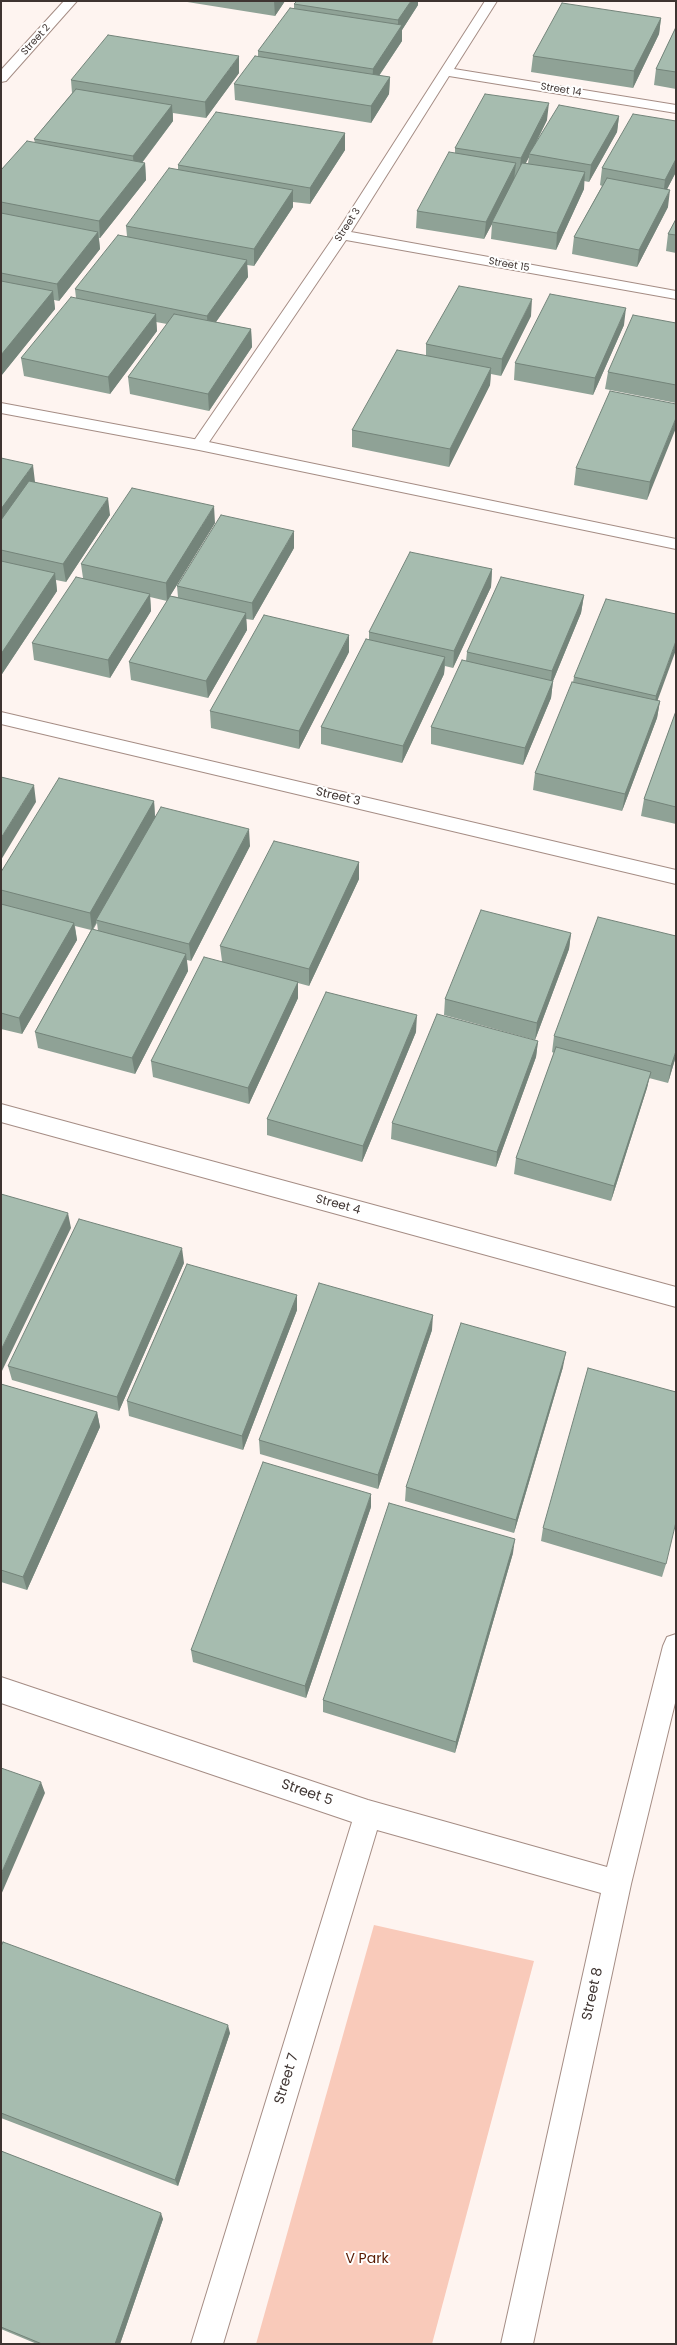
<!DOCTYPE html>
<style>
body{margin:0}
#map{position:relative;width:677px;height:2345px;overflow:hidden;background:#fef4f0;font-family:Poppins,sans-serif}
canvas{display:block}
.frame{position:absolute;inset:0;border:2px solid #3e3431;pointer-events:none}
</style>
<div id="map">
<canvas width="677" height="2345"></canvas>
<div class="frame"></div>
</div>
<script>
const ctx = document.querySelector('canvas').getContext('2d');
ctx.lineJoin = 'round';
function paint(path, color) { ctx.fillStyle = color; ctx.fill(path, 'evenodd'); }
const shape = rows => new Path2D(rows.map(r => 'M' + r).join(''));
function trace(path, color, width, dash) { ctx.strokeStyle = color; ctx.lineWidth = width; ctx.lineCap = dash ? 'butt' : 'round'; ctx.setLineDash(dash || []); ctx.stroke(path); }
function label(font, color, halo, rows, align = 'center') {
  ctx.font = font + ' Poppins,sans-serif'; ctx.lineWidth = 4; ctx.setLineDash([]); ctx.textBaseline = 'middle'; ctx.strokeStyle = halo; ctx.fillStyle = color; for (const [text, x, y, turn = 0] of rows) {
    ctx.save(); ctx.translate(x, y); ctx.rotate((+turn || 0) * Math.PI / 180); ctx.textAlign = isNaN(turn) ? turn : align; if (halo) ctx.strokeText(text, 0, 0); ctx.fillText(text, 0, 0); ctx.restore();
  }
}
paint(shape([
 [374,1925,534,1961,432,2344,256,2344]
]), '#f9caba');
const minor = shape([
 [64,1,77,1,6,81,1,82,1,70,64,1],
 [485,1,497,1,454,69,676,105,676,113,449,76,351,232,676,291,676,299,346,240,205,448,193,448,191,445,335,235,485,1],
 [1,712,676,870,676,884,1,724,1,712],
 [1,1104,676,1287,676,1307,1,1122,1,1104],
 [676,1634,676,1699,631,1884,533,2344,501,2344,601,1893,377,1830,223,2344,191,2344,352,1822,1,1703,1,1677,368,1800,607,1867,663,1646,667,1637,676,1634]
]);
const tertiary = shape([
 [1,403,199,440,676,539,676,549,199,450,1,413,1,403]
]);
trace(minor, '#a58d85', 2);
trace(tertiary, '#a58d85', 2);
paint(minor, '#fff');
paint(tertiary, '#fff');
paint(shape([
 [181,1,285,1,275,16],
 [294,4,418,5,402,30,402,41,379,76,390,77,389,94,371,123,235,100,234,84,258,57,258,51,294,8],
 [661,18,659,34,633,88,531,72,533,56],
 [676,27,676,89,654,85,656,69],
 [239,73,206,118,173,113,173,121,142,163,145,163,146,180,100,238,99,238,100,249,59,301,54,300,55,309,1,376,1,170,35,143,34,139,72,93,71,80],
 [619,116,617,132,589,182,584,181,584,189,556,250,491,239,492,224,484,239,416,228,417,211,455,153,455,148,547,120,536,143],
 [529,157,528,163,526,163],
 [676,121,676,172,667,189,668,207,637,267,572,254,574,237,602,186,600,185,602,168],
 [345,133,345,150,310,204,293,202,293,207,254,266,247,265,248,277,216,322,251,329,252,347,209,411,130,394,128,377,167,324,156,322,157,331,110,394,24,376,21,358,76,298,75,289,127,236,126,226,178,170,178,165],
 [676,219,676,253,666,251,668,234],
 [531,316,501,376,491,374,490,385,449,467,352,447,352,430,426,356,426,344],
 [676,323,676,403,605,389,608,372],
 [624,325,593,395,514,380,515,363],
 [676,404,647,500,574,485,576,468],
 [1,458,35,482,110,515,66,582,56,580,57,591,2,674,1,673],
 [215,523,170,596,178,597,177,586,294,548,253,620,246,619,247,630,208,698,131,680,129,662,167,601,150,597,151,611,110,678,34,660,32,643,83,578,81,564],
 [492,569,491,587,453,668,445,666,444,674,402,763,321,744,321,727,369,640,369,632],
 [584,595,581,613,553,681,551,698,523,765,431,744,431,727,466,661,467,652],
 [676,614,657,701,660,701,657,718,622,811,533,790,535,773,573,682,574,677],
 [349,652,299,749,211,728,210,711],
 [676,711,676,824,641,816,644,799],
 [154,801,155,816,250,846,191,961,187,960,188,971,135,1074,38,1048,35,1032,91,930,75,926,77,940,22,1034,1,1029,1,872],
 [97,923,98,931,93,930],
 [359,862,359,879,309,986,298,983,298,998,249,1104,153,1077,151,1061,222,961,220,946],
 [571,933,569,949,535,1040,444,1015,445,999],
 [416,1032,362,1162,267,1135,267,1119],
 [554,1036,676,1056,668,1083,649,1078,647,1088,611,1201,514,1174,516,1158,554,1053,552,1052],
 [538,1041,536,1057,496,1167,391,1139,392,1123],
 [184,1263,119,1411,12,1380,8,1366],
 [297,1295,297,1310,243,1450,129,1416,127,1401],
 [432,1330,378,1489,260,1454,259,1440],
 [563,1367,514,1533,405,1501,406,1487],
 [1,1384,97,1412,100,1427,27,1590,1,1582],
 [371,1507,306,1698,193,1662,191,1650],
 [543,1528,666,1564,662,1577,541,1541],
 [513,1553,455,1753,323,1712,323,1700],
 [1,1946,230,2033,178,2186,1,2118],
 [1,2151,163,2219,120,2344,37,2344,1,2329]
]), '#8fa296');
paint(shape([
 [274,1,285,1,275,16],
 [411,1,418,1,418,5,402,30,402,41,372,86,373,69,398,31,398,20],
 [661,18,659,34,633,88,634,71],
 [239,56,239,73,206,118,205,102],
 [390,77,389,94,371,123,371,106],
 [549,103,547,120,530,154,529,154,529,157,519,175,521,158],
 [172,105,173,121,134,173,133,156],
 [619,116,617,132,589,182,591,165],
 [345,133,345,150,310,204,310,188],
 [676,159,676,172,663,197,665,180],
 [145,163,146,180,100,238,99,221],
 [516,163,514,180,492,222,492,224,484,239,486,222],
 [585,172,584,189,556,250,557,233],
 [293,190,293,207,254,266,254,249],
 [670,190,668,207,637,267,639,250],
 [98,232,100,249,59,301,57,284],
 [247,260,248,277,208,333,207,316],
 [53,291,55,309,1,376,1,355],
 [532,299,531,316,501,376,502,359],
 [626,308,624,325,593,395,595,378],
 [156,314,157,331,110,394,108,377],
 [251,329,252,347,209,411,208,394],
 [491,368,490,385,449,467,450,449],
 [676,418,676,428,647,500,650,482],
 [33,465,35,482,1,530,1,509],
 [108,498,110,515,66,582,63,564],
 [214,506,215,523,167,601,166,583],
 [294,531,294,548,253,620,252,603],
 [492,569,491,587,453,668,454,651],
 [55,573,57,591,2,674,1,667,1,654],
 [150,594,151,611,110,678,108,660],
 [584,595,581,613,553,681,551,698,523,765,525,748,550,688,552,671],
 [246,613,247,630,208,698,206,681],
 [349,635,349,652,299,749,299,731],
 [676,641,676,650,653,713,656,696],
 [445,657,444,674,402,763,403,746],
 [660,701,657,718,622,811,625,794],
 [34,785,36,802,1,860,1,838],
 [154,801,155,818,96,920,96,923,92,930,90,913],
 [249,829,250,846,191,961,189,944],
 [359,862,359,879,309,986,309,969],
 [74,923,77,940,22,1034,19,1018],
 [571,933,569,949,535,1040,537,1023],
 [186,954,188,971,135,1074,132,1058],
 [298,982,298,998,249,1104,248,1088],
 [417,1015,416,1032,362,1162,363,1146],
 [538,1041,536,1057,496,1167,497,1152],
 [676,1051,676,1056,668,1083,671,1066],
 [651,1072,647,1088,611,1201,614,1186],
 [68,1213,71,1228,1,1373,1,1350],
 [182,1248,184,1263,119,1411,117,1397],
 [297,1295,297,1310,243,1450,242,1436],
 [433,1315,432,1330,378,1489,378,1475],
 [566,1352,563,1367,514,1533,516,1520],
 [97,1412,100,1427,27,1590,23,1577],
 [371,1494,371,1507,306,1698,305,1686],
 [515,1539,513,1553,455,1753,456,1742],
 [41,1782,45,1793,1,1895,1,1874],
 [228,2025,230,2033,178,2186,175,2180],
 [161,2213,163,2219,120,2344,115,2344]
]), '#74847a');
const building = shape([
 [297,1,411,1,398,20,294,4,297,1],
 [562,3,661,18,634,71,533,56,562,3],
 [290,8,402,25,373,69,258,51,290,8],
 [676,27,676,72,656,69,676,27],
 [108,35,239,56,205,102,71,80,108,35],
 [255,56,390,77,371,106,234,84,255,56],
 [76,89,172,105,133,156,34,139,76,89],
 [485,94,549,103,521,158,455,148,485,94],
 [559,105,619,116,591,165,529,154,559,105],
 [216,112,345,133,310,188,178,165,216,112],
 [633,114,676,121,676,159,665,180,602,168,633,114],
 [27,141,145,163,99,221,1,202,1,170,27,141],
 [449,152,516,163,486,222,417,211,449,152],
 [522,163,585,172,557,233,492,222,522,163],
 [169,168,293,190,254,249,126,226,169,168],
 [607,178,670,190,639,250,574,237,607,178],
 [1,213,98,232,57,284,1,273,1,213],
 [676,219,676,235,668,234,676,219],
 [118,235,247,260,207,316,75,289,118,235],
 [1,281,53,291,1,355,1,281],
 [459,286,532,299,502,359,426,344,459,286],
 [550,294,626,308,595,378,515,363,550,294],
 [71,297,156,314,108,377,21,358,71,297],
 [174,314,251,329,208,394,128,377,174,314],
 [633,315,676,323,676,385,608,372,633,315],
 [397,350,491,368,450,449,352,430,397,350],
 [610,391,676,404,676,418,650,482,576,468,610,391],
 [1,458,33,465,1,509,1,458],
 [29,481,108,498,63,564,1,550,1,520,29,481],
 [132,488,214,506,166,583,81,564,132,488],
 [221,515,294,531,252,603,177,586,221,515],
 [410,552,492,569,454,651,369,632,410,552],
 [1,561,55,573,1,654,1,561],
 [76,577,150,594,108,660,32,643,76,577],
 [501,577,584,595,552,671,467,652,501,577],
 [170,596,246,613,206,681,129,662,170,596],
 [606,599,676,614,676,641,656,696,574,677,606,599],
 [264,615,349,635,299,731,210,711,264,615],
 [366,639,445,657,403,746,321,727,366,639],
 [462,660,553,681,525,748,431,727,462,660],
 [572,682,660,701,625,794,535,773,572,682],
 [676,711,676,807,644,799,676,711],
 [1,777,34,785,1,838,1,777],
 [59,778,154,801,90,913,1,890,1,872,59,778],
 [161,807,249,829,189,944,96,920,161,807],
 [274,841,359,862,309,969,220,946,274,841],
 [1,904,74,923,19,1018,1,1013,1,904],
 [481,910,571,933,537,1023,445,999,481,910],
 [598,917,676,936,676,1051,671,1066,554,1036,598,917],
 [92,929,186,954,132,1058,35,1032,92,929],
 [204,957,298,982,248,1088,151,1061,204,957],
 [326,992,417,1015,363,1146,267,1119,326,992],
 [437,1014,538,1041,497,1152,392,1123,437,1014],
 [556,1047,651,1072,614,1186,516,1158,556,1047],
 [1,1194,68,1213,1,1350,1,1194],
 [79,1219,182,1248,117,1397,8,1366,79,1219],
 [187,1264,297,1295,242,1436,127,1401,187,1264],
 [319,1283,433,1315,378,1475,259,1440,319,1283],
 [461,1323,566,1352,516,1520,406,1487,461,1323],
 [588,1368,676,1392,676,1522,666,1564,543,1528,588,1368],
 [1,1384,97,1412,23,1577,1,1570,1,1384],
 [263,1462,371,1494,305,1686,191,1650,263,1462],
 [389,1503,515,1539,456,1742,323,1700,389,1503],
 [1,1768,41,1782,1,1874,1,1768],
 [3,1942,228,2025,175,2180,1,2113,1,1946,3,1942],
 [1,2151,161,2213,115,2344,42,2344,1,2327,1,2151]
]);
paint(building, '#a6bcaf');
trace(building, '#74847a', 1);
label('10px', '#3e3431', '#fff', [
 ["Street 2",36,40,-48],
 ["Street 14",561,90,9],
 ["Street 3",348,225,-57],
 ["Street 15",509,265,10]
]);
label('12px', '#3e3431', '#fff', [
 ["Street 3",338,797,13],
 ["Street 4",338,1205,15]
]);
label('14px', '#3e3431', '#fff', [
 ["Street 5",307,1793,19],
 ["Street 8",593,1994,-78],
 ["Street 7",287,2079,-73]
]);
label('14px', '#591b02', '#fff', [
 ["V Park",367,2259]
]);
</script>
